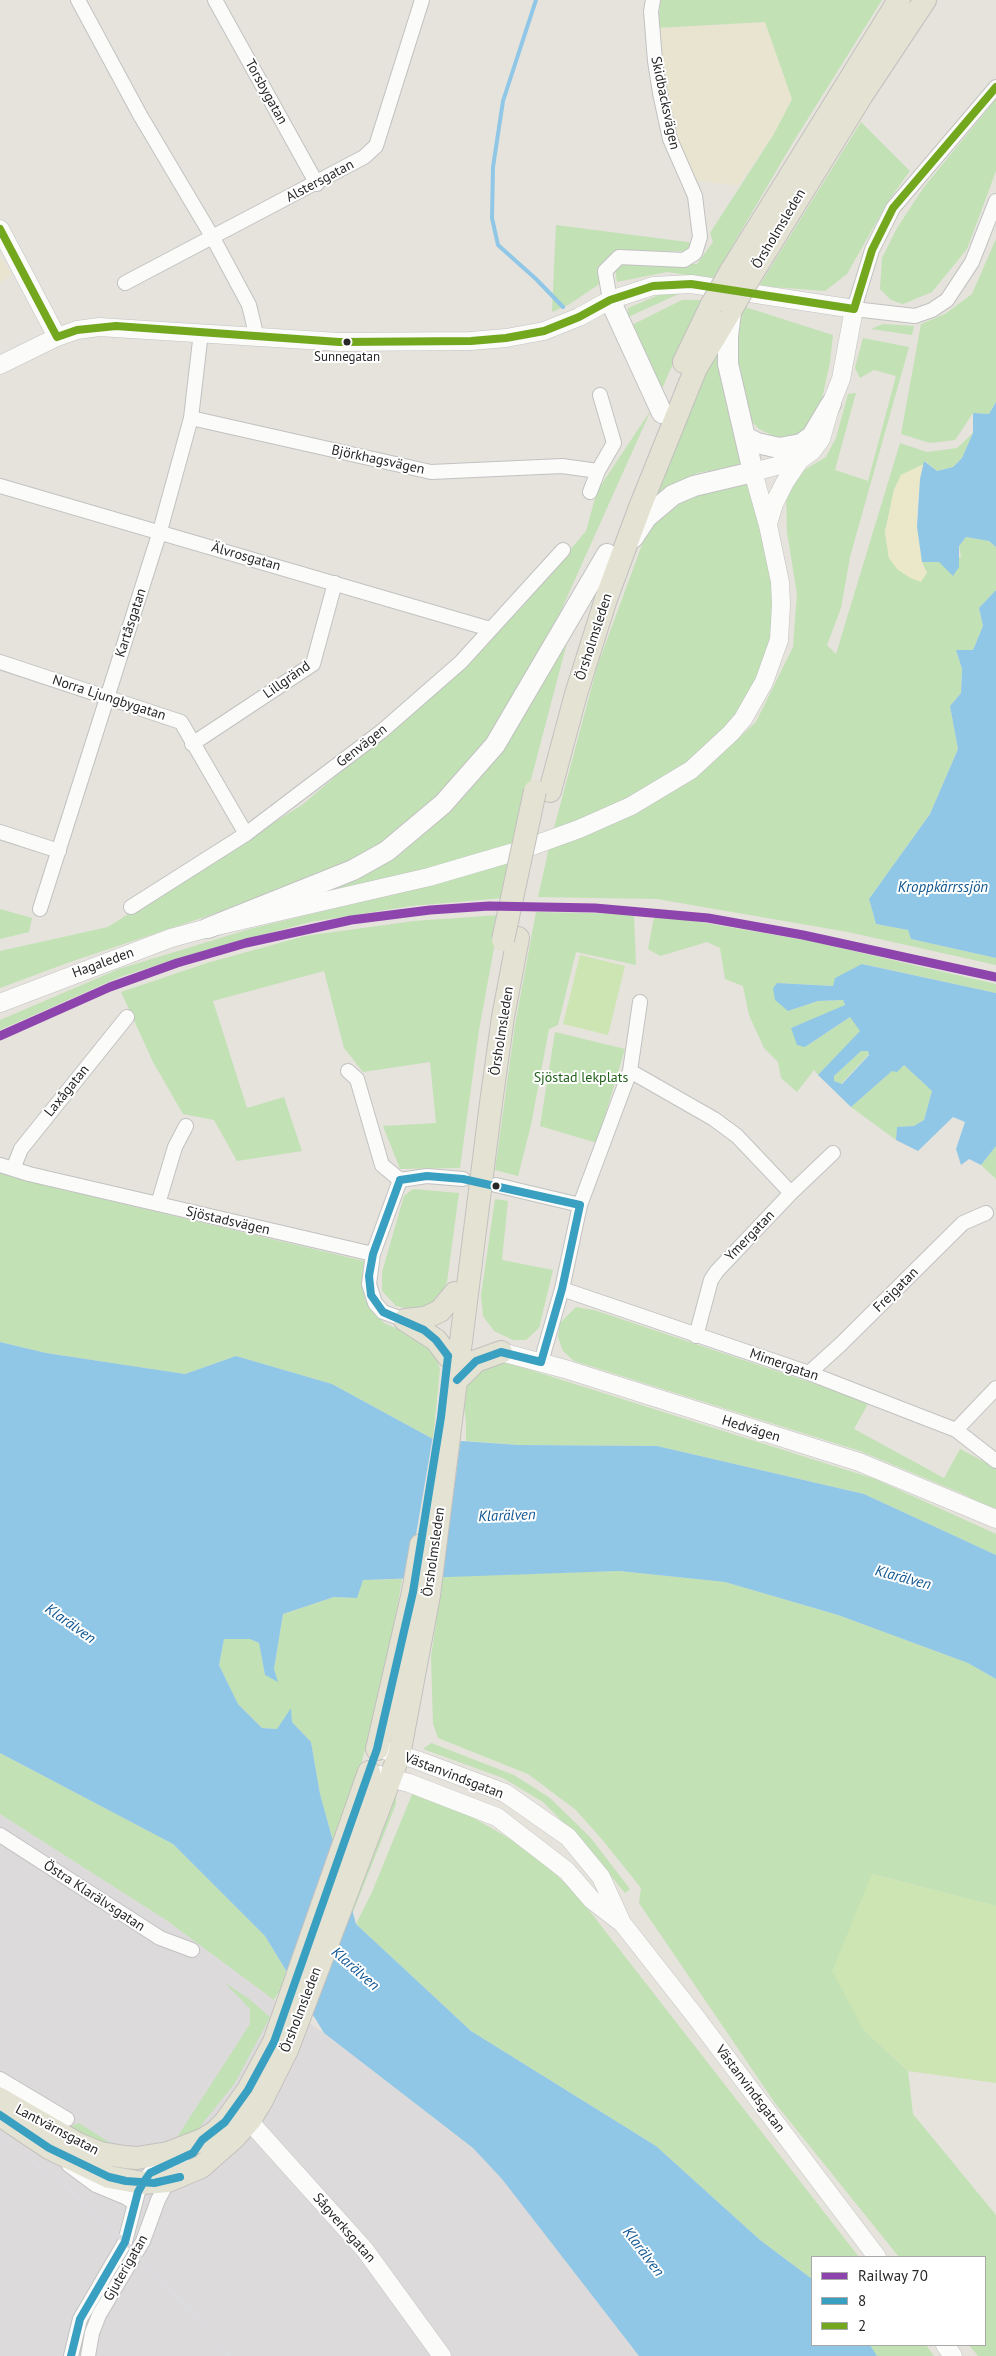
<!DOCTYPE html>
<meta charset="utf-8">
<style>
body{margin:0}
#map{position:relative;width:996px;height:2356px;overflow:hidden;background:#e5e3dc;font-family:"PT Sans",sans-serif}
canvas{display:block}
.legend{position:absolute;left:811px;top:2256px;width:175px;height:90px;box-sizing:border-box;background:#fff;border:1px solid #a9a9a9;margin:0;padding:6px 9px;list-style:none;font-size:15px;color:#272727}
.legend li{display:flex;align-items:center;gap:10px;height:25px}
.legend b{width:25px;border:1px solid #a9a9a9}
</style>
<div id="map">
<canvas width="996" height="2356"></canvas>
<ul class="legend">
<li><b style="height:6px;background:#8e44ad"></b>Railway 70</li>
<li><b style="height:6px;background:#3aa0c1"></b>8</li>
<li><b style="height:6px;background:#72a71e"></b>2</li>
</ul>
</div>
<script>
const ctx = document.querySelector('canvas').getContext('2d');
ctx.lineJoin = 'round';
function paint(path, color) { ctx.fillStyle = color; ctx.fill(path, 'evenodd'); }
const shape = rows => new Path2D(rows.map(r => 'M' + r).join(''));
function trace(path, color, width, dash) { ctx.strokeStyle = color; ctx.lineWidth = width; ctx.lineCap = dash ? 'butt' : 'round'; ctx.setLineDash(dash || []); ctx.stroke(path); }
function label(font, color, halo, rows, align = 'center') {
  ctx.font = font + ' "PT Sans",sans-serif'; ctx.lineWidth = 4; ctx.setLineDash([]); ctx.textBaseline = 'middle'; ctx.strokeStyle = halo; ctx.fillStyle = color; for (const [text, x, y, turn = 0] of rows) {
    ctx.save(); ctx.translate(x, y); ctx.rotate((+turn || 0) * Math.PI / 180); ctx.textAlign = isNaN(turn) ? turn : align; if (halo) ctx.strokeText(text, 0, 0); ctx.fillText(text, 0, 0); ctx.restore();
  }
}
paint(shape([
 [0,1814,166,1920,274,2000,324,2033,473,2148,503,2179,639,2356,0,2356]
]), '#dcdadb');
paint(shape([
 [766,22,792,99,774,134,738,186,695,180,677,138,661,75,657,28],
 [0,256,12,275,0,283]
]), '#e8e4d0');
paint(shape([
 [661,0,882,0,792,144,713,279,667,272,617,282,615,269,623,261,697,264,713,242,710,233,774,134,792,99,765,22,657,28],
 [996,99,996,171,967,249,932,292,903,304,891,300,880,289,882,258,897,228,924,187],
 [861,122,910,171,889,200,847,274,825,291,759,286],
 [556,225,695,243,687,251,616,253,601,283,568,305,552,312],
 [996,239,996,402,989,414,973,413,955,440,930,443,901,434,921,324,945,314,972,294],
 [683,292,628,317,628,308,661,294],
 [682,300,701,300,661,391,628,327],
 [745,307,833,335,830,362,818,417,796,440,780,439,759,429,747,416,736,352,738,323],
 [883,324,914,326,912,335,871,329],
 [863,338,909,347,850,557,841,608,827,645,836,654,900,443,927,452,957,448,973,433,962,458,953,467,937,471,925,461,924,464,901,475,894,490,885,532,889,558,927,573,922,562,939,562,961,557,959,546,966,537,989,541,996,547,996,590,979,608,983,626,973,650,956,650,962,669,961,693,950,706,958,749,930,814,869,899,876,924,908,930,911,939,996,958,996,965,848,932,657,899,538,897,549,848,669,793,706,769,756,722,793,647,797,594,787,532,786,493,801,472,826,457,836,438,848,394,856,393,835,470,868,481,896,376,874,370,860,378,855,368],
 [719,346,741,466,697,473,652,499,692,399],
 [651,410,537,664,495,734,454,784,387,841,318,879,70,962,0,988,0,951,108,927,141,906,302,805,459,671,524,605,586,531,597,491],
 [750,484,774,568,770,653,727,735,683,768,615,807,553,832,597,667,643,542,662,513,687,495],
 [574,616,514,844,448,866,313,898,378,864,415,840,457,804,496,759],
 [510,861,503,898,411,906,310,922,196,953,120,977,0,1030,0,1020,119,969,250,929,402,892],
 [0,909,32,918,29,932,0,939],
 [536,912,634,914,636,965,576,952,558,1025,549,1029,531,1125,518,1176,495,1170,515,1025],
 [500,915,479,1030,460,1168,400,1169,383,1126,436,1123,430,1062,363,1072,344,1048,324,971,213,1001,247,1108,284,1097,302,1151,237,1161,214,1120,183,1114,153,1062,121,992,207,963,305,936,414,921],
 [654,917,670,917,810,941,996,984,996,993,863,964,834,986,777,983,788,1011,818,1001,843,1000,845,1006,791,1028,805,1047,850,1017,861,1031,818,1075,814,1070,797,1092,781,1078,778,1062,764,1048,749,1015,743,986,725,979,720,948,707,942,660,956,648,949],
 [555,1032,625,1049,597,1143,540,1126],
 [861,1051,868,1051,869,1054,841,1084,834,1081,834,1076],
 [903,1064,932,1091,924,1120,914,1126,897,1127,896,1140,851,1107,892,1071,897,1071],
 [996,1146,996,1179,981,1165],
 [0,1172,27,1181,364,1261,362,1275,365,1300,384,1323,417,1337,433,1350,440,1369,433,1439,332,1384,236,1356,185,1374,46,1353,0,1342],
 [413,1189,459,1193,447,1282,437,1302,415,1310,396,1306,382,1291,382,1272,404,1196],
 [495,1199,508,1201,502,1260,553,1270,539,1328,526,1340,513,1340,494,1331,483,1316,481,1295],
 [576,1307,594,1310,869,1402,854,1429,944,1478,960,1449,996,1468,996,1511,963,1494,860,1451,574,1361,563,1351,558,1337,560,1323],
 [502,1361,875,1479,996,1534,996,1555,864,1494,657,1446,519,1445,466,1441,466,1422,462,1393,468,1377],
 [619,1571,725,1582,838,1615,968,1663,996,1679,996,1906,872,1874,863,2029,908,2071,913,2114,996,2215,996,2356,978,2356,969,2345,985,2345,985,2257,899,2257,775,2103,639,1903,641,1888,605,1843,576,1810,528,1774,438,1738,433,1724,431,1656,443,1576],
 [402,1579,389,1659,362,1761,335,1848,320,1794,311,1742,292,1722,291,1709,277,1729,262,1728,238,1704,219,1665,224,1639,250,1639,259,1643,265,1675,277,1681,274,1669,283,1614,334,1597,357,1598,362,1580],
 [431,1743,514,1775,550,1798,590,1837,630,1889,625,1893,583,1842,543,1802,503,1778,423,1749],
 [0,1753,173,1844,265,1936,289,1976,274,2000,166,1920,0,1814],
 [413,1792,451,1805,526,1848,574,1891,859,2257,812,2257,812,2279,760,2240,656,2146,471,2031,356,1924,372,1892],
 [396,1796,396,1804,353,1912,351,1906,390,1804],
 [224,1982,249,1999,270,2017,235,2083,198,2129,172,2145,250,2024,250,2009],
 [79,2123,120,2149,64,2129],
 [870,2345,926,2345,934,2356,877,2356]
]), '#c2e1b5');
paint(shape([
 [924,464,917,505,917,527,922,562,927,573,921,582,910,578,897,569,889,558,885,532,894,490,901,475]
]), '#eae8c9');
paint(shape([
 [580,955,625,966,608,1035,563,1024],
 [872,1874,996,1906,996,2083,908,2071,863,2029,832,1971]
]), '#cde5b2');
paint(shape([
 [996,402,996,547,989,541,966,537,959,546,959,567,953,576,939,562,922,562,917,527,920,479,924,461,937,471,953,467,962,458,973,433,973,413,989,414],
 [996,590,996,958,911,939,908,930,876,924,869,899,930,814,958,749,950,706,961,693,962,669,956,650,973,650,983,626,979,608],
 [862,964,996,993,996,1146,981,1165,969,1159,961,1165,956,1149,965,1122,953,1117,918,1151,896,1140,897,1127,914,1126,924,1120,932,1091,904,1065,897,1072,892,1071,851,1107,818,1075,860,1031,850,1017,805,1047,797,1045,791,1028,845,1005,843,1000,818,1001,788,1011,775,1000,773,988,777,983,833,986,835,978],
 [861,1051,868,1051,869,1055,842,1084,834,1081,834,1076],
 [0,1342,46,1353,185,1374,236,1356,332,1384,433,1439,519,1445,657,1446,864,1494,996,1555,996,1679,968,1663,838,1615,725,1582,619,1571,363,1580,357,1598,334,1597,283,1614,274,1669,278,1682,265,1675,259,1643,250,1639,224,1639,219,1665,238,1704,262,1728,277,1729,291,1708,292,1722,311,1742,320,1794,356,1924,471,2031,656,2146,760,2240,812,2279,812,2345,870,2345,877,2356,639,2356,502,2179,473,2148,324,2033,265,1936,173,1844,0,1753]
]), '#90c7e6');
paint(shape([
 [433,1436,461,1438,442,1579,408,1581]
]), '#e5e3dc');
trace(shape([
 [536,0,503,101,493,167,492,218,498,245,536,279,563,307]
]), '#90c7e6', 4);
const minor = shape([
 [78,0,140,115,213,238,249,305,257,338],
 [215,0,317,184],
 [996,87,893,208,872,250,854,309,915,316,932,310,947,300,972,262,996,201],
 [125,283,364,157,376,146,422,0],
 [610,300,605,271,619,257,684,260,695,253,700,237,695,196,670,139,660,93,655,61,651,11,653,0],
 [191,418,431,472,562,466,598,471],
 [0,486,490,629],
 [590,492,598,471,614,443,600,395],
 [0,662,181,722,246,834],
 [192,744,313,664,335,583],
 [0,832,59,851],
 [131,907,246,834,382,731,461,662,563,550],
 [40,909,160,531,191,418,201,332],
 [348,1071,357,1079,382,1165,400,1180],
 [630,1071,714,1119,737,1136,791,1193],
 [0,1165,29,1174,373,1254],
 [13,1169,21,1149,127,1017],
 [400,1180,373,1254,369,1284,375,1303,383,1312,405,1320],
 [400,1180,427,1176,463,1179],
 [496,1185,580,1205],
 [158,1204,175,1147,186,1126],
 [562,1289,809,1373,956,1430,996,1461],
 [696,1336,711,1280,717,1271,791,1193,833,1153],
 [541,1362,562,1289,580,1205,630,1071,640,1002],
 [809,1373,841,1344,963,1223,986,1213],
 [956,1430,996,1388],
 [0,1835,160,1938,192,1950],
 [0,2079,67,2119],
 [69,2165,96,2185,125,2197,135,2203],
 [71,2356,80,2319,125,2242,138,2192,143,2183,150,2173,182,2158],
 [88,2356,92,2333,99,2315,143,2241,158,2200,168,2181]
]);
const tertiary = shape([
 [0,229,57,337],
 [0,365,57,337,77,330,99,327,339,342,471,341,506,338,544,331,579,317,610,300,653,286,691,284,854,309,841,379,831,404,821,439,812,451,800,460,785,482,774,504,768,524],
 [0,1003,171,938,208,928,429,877,521,850,579,829,631,806,691,770,731,733,743,719,764,682,779,640,781,605,780,582,768,525,753,472,800,460],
 [501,1352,565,1369,859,1462,996,1519],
 [387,1751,417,1760,505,1793,568,1837,601,1877,622,1923,695,2016,877,2257],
 [379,1775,409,1783,497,1817,567,1871,592,1900,619,1921],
 [242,2113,365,2250,442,2356],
 [945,2345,953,2356]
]);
const secondary = shape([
 [610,300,662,413],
 [745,437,757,443,779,448,801,444,812,436,831,404],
 [633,538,647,517,673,495,694,486,753,472,728,364,728,336,731,312],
 [208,928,353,870,387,851,443,804,495,745,607,554]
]);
const primary = shape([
 [731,271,899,0],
 [750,277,862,95,925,0],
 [684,362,711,306],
 [550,791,576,694,606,599,640,507,696,368,732,308],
 [405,1320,425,1318,440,1311,455,1293],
 [405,1320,436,1340,448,1356],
 [457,1380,476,1361,501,1352],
 [377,1749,413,1592,421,1545],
 [0,2099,78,2144,100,2153,125,2157,137,2158,168,2153,202,2140,215,2132,225,2122,248,2090,274,2042,369,1772],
 [0,2115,49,2148,109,2177,143,2183,168,2181,201,2167,234,2138,250,2120,262,2100,287,2050,399,1755,429,1595,491,1103,503,1017,518,938]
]);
trace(minor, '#c2c2c2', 16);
trace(tertiary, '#c2c2c2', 19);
trace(secondary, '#c2c2c2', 22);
trace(primary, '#c2c1bf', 24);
trace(minor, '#fbfbfa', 14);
trace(tertiary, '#fbfbfa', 18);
trace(secondary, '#fbfbfa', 20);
trace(primary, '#e4e2d2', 22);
trace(shape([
 [0,2136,58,2180,96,2213,149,2266,230,2356]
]), '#dcdbdd', 4);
const primaryBridge = shape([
 [711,306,731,271],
 [732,308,750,277],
 [503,940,535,791]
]);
trace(primaryBridge, '#c2c1bf', 24, []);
trace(primaryBridge, '#e4e2d2', 22);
trace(shape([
 [400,1180,373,1254,369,1276,371,1295,383,1312,424,1330,436,1340,448,1356],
 [400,1180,427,1176,463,1179,580,1205],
 [541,1362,562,1289,580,1205],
 [457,1380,476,1361,501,1352,541,1362],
 [0,2115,49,2148,109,2177,126,2181,154,2183,180,2177],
 [71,2356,80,2319,125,2242,138,2192,143,2183,150,2173,193,2153,202,2140,225,2122,248,2090,274,2042,377,1749,413,1592,441,1417,448,1356]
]), '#3aa0c1', 8);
trace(shape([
 [0,229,57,337],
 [854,309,872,250,893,208,996,87],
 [57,337,77,330,116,326,339,342,471,341,506,338,544,331,579,317,610,300,653,286,691,284,854,309]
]), '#72a71e', 8);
trace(shape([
 [0,1036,110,987,177,963,246,943,351,920,430,910,489,906,595,908,708,918,803,935,996,977]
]), '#8e44ad', 9);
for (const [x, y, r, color] of [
 [347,342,4.5,"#272727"],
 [496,1186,4.5,"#272727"]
]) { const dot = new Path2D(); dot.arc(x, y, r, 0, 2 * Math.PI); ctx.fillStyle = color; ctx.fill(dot); trace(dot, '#fff', 2); }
label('13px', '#272727', '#fff', [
 ["Sunnegatan",347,357]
]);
label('14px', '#272727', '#fff', [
 ["Torsbygatan",266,92,61],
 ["Skidbacksvägen",665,103,78],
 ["Alstersgatan",320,181,-28],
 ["Örsholmsleden",779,229,-59],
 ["Björkhagsvägen",378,460,12],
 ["Älvrosgatan",246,557,16],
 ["Kartåsgatan",131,623,-72],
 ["Örsholmsleden",594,637,-72],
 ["Lillgränd",287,680,-35],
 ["Norra Ljungbygatan",109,698,18],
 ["Genvägen",362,746,-38],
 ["Hagaleden",103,963,-20],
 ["Örsholmsleden",502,1031,-81],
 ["Laxågatan",67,1091,-51],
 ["Sjöstadsvägen",228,1221,13],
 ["Ymergatan",750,1236,-46],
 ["Frejgatan",896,1290,-45],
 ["Mimergatan",784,1365,19],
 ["Hedvägen",751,1429,17],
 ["Örsholmsleden",434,1552,-82],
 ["Västanvindsgatan",454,1776,21],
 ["Östra Klarälvsgatan",94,1896,33],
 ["Örsholmsleden",301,2010,-69],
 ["Västanvindsgatan",750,2089,53],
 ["Lantvärnsgatan",57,2130,28],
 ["Sågverksgatan",344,2228,49],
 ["Gjuterigatan",126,2268,-60]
]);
label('14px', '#21601a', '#fff', [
 ["Sjöstad lekplats",581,1078]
]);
label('italic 15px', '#105692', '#fff', [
 ["Kroppkärrssjön",943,888],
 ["Klarälven",507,1516,-2],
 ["Klarälven",903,1578,15],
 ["Klarälven",70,1624,35],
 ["Klarälven",355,1969,41],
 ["Klarälven",643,2252,53]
]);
</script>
